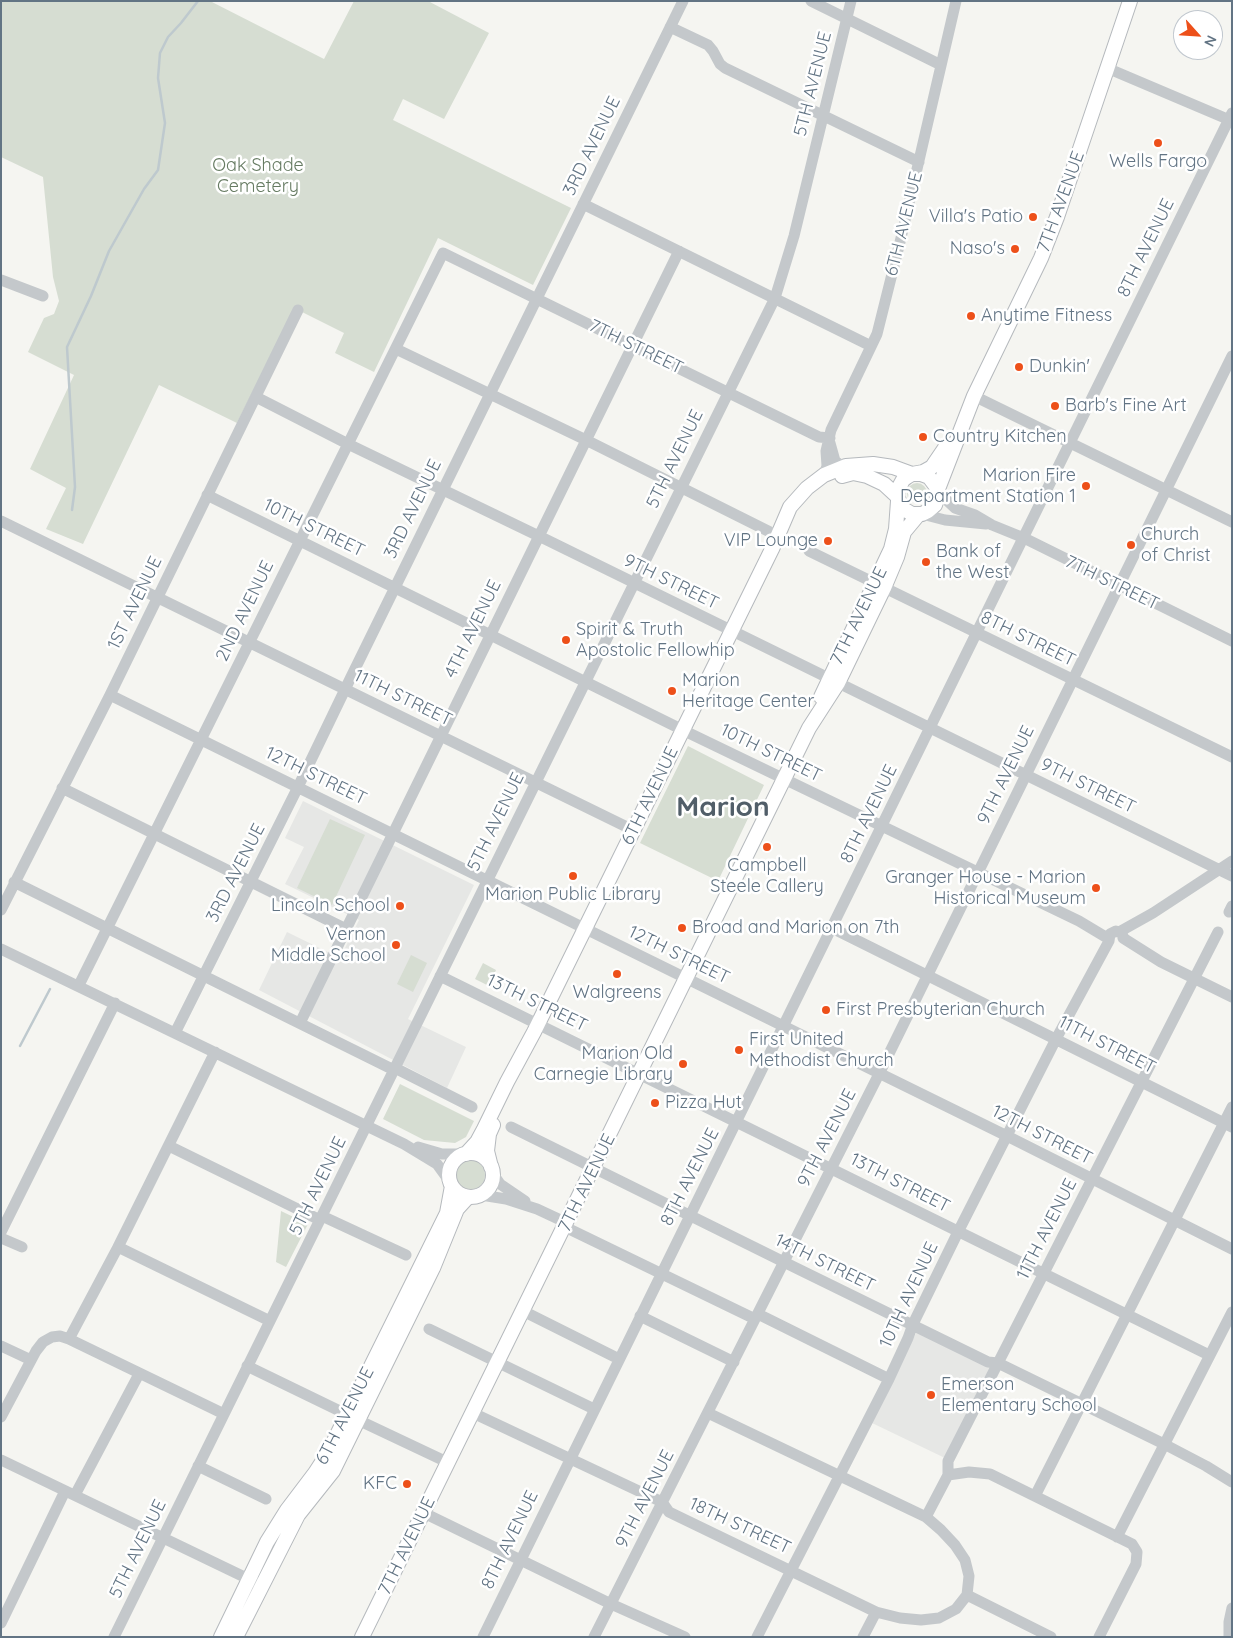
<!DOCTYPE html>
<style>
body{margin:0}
#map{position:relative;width:1233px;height:1638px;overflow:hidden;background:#f5f5f1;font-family:Quicksand,sans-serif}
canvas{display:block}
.frame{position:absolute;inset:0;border:2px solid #627484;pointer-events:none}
.north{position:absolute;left:1173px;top:10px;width:50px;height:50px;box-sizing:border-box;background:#fff;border:1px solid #c0c7ce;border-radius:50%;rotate:116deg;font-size:14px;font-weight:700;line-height:20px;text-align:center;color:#627484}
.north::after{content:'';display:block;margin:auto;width:18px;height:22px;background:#ed501a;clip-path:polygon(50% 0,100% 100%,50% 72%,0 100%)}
</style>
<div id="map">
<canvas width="1233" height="1638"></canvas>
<div class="frame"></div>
<div class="north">N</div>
</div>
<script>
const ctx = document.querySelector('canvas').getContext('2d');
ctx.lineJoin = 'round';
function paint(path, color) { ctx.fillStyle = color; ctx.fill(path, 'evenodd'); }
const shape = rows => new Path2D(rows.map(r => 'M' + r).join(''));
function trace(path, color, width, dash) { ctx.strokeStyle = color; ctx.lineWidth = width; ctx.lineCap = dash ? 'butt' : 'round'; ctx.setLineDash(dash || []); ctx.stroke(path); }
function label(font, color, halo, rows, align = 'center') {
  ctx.font = font + ' Quicksand,sans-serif'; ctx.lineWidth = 5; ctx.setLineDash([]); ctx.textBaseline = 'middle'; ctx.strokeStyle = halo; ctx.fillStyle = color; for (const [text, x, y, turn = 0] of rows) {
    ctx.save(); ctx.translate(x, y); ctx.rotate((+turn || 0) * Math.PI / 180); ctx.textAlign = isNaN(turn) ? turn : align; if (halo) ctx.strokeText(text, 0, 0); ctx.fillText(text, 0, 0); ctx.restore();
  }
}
paint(shape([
 [303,801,474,885,408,1019,466,1047,447,1088,259,990,287,932,340,958,359,920,285,884,304,847,285,838],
 [917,1331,992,1368,945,1458,872,1423]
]), '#e6e7e5');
paint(shape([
 [1,1,210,1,324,59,354,1,428,1,489,33,444,119,403,99,393,120,571,208,533,285,438,238,374,372,335,353,344,333,294,308,237,423,159,385,83,544,46,529,66,488,30,469,74,375,28,352,44,318,54,314,59,301,53,277,43,177,1,157],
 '907 493a10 10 0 1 1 20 0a10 10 0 1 1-20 0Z',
 [688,746,764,785,718,881,640,843],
 [330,819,365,835,332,905,297,888],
 [411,955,427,963,413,992,397,984],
 [483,963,496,970,489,986,475,979],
 [400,1084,474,1121,466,1137,455,1143,424,1140,383,1119],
 '455 1175a15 15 0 1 1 30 0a15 15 0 1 1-30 0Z',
 [281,1211,308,1224,286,1267,276,1262]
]), '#d6ddd2');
trace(shape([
 [72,510,75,487,67,347,91,296,109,251,144,189,158,170,165,123,158,78,160,53,168,37,181,23,198,1],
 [20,1046,50,989]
]), '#bec9ce', 2.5);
const major = shape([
 [915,474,921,474,929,477,938,489,938,496,935,505,928,511,922,514,912,514,902,508,897,496,898,489,903,480,907,477,912,474,923,472,932,467,947,445],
 [842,476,853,473,867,476,884,484,897,496],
 [938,489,974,396,1041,258,1057,217,1130,1],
 [821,697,891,549,896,529,898,501],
 '449 1175a22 22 0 1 1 44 0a22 22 0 1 1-44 0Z',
 [466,1154,477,1142,484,1129,507,1082,534,1032,772,549,790,507,807,488,824,475,846,466,873,464,893,467,912,474],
 [491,1167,487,1151,489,1134,493,1125],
 [221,1637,267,1542,287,1510,315,1473,328,1453,447,1213,452,1186],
 [236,1637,298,1515,333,1471,433,1268,457,1209,468,1197],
 [362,1637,809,728,838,683,884,588,897,557,904,532,919,514]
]);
trace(major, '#b5b9bd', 16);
trace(shape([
 [811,1,941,65],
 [670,27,708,45,713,51,720,64,725,68,919,162],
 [1107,68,1232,121],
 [583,204,871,346],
 [1,280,43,296],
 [396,349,586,440,778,536],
 [974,396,1232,522],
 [256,397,348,444,547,540,1232,876],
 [830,443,835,461,839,464,846,466],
 [824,475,827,466,826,451,831,430,877,334,901,238,956,1],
 [938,492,955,508,975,515,992,525,1024,538,1232,641],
 [207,495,693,735,1079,921,1109,939],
 [922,514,945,520,986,524],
 [1,521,633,830],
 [809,551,1232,757],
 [110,695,1007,1136,1232,1249],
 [62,788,346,929],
 [14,882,394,1070],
 [1,910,110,695,298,310],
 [1229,912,1232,906],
 [832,928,1232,1127],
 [1119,932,1153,913,1232,861],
 [1123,938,1161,962,1232,997],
 [1,949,404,1144,437,1164,450,1182],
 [440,976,1209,1355],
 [79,985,443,253,819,437,830,438],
 [300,1023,679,251],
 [175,1033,298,787,351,677,683,1],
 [395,1068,472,1107],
 [511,1127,794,1267,988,1362,998,1363,1164,1444,1206,1466,1232,1482],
 [169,1146,320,1220],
 [418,1147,442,1154,464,1154],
 [493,1174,500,1184,525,1201],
 [481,1195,506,1199,537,1209,567,1223],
 [322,1216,406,1255],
 [565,1227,755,1319],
 [1,1232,115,1003],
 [1,1238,22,1247],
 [118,1247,270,1321],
 [523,1311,619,1359],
 [758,1314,889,1379],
 [640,1316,734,1362],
 [429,1329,594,1409],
 [69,1339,224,1414],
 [1,1346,31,1360],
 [247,1366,346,1414],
 [473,1413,662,1502,669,1512,876,1612,900,1618,921,1620,939,1618,956,1609,967,1595,969,1576,965,1560,955,1545,941,1530,926,1517,708,1413],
 [1,1417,36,1351,43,1342,52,1337,60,1336,69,1339,118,1247,215,1052],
 [358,1420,449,1463],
 [1,1460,261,1585],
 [198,1466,266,1499],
 [948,1475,969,1472,990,1474,1132,1544,1137,1552,1136,1564,1099,1637],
 [75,1495,139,1374],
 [1035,1496,1232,1107],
 [424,1513,611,1604,685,1637],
 [926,1517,948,1475,948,1461,1218,932],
 [1117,1537,1232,1312],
 [967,1595,1051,1637],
 [1,1623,65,1491],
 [114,1637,775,298,794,236,851,1],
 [483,1637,1232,113],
 [594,1637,879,1074,1232,356],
 [757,1637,889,1379,908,1338,913,1324,958,1232,1056,1039,1109,941,1110,934,1116,931,1121,933,1123,936],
 [863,1637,876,1612],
 [1229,1637,1229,1622,1232,1608]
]), '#c4c8cb', 11);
trace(major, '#fff', 14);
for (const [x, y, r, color] of [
 [1158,143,5,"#ed501a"],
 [1033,217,5,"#ed501a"],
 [1015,249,5,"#ed501a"],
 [971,316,5,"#ed501a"],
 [1019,367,5,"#ed501a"],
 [1055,406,5,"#ed501a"],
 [923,437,5,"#ed501a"],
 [1086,486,5,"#ed501a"],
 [828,541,5,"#ed501a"],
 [1131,545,5,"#ed501a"],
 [926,562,5,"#ed501a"],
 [566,640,5,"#ed501a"],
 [672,691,5,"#ed501a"],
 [767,847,5,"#ed501a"],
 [573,876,5,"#ed501a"],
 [1096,888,5,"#ed501a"],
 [400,906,5,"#ed501a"],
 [682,928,5,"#ed501a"],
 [396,945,5,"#ed501a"],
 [617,974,5,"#ed501a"],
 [826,1010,5,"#ed501a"],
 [739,1050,5,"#ed501a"],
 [683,1064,5,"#ed501a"],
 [655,1103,5,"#ed501a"],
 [931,1395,5,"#ed501a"],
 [407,1484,5,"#ed501a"]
]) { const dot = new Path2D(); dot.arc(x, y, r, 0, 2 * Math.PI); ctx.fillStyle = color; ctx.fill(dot); trace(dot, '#fff', 2); }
label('18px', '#627484', '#fff', [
 ["5TH AVENUE",813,84,-76],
 ["3RD AVENUE",592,146,-64],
 ["7TH AVENUE",1061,202,-70],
 ["6TH AVENUE",904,224,-76],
 ["8TH AVENUE",1146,248,-64],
 ["7TH STREET",636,347,26],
 ["5TH AVENUE",675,459,-64],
 ["3RD AVENUE",413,509,-64],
 ["10TH STREET",314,528,26],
 ["9TH STREET",671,582,26],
 ["7TH STREET",1112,583,26],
 ["1ST AVENUE",135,603,-64],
 ["2ND AVENUE",245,611,-64],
 ["7TH AVENUE",859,616,-64],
 ["4TH AVENUE",473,629,-64],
 ["8TH STREET",1028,639,26],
 ["11TH STREET",403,698,26],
 ["10TH STREET",771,753,26],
 ["9TH AVENUE",1006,775,-64],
 ["12TH STREET",316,776,26],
 ["9TH STREET",1088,786,26],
 ["6TH AVENUE",650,796,-64],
 ["8TH AVENUE",869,814,-64],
 ["5TH AVENUE",496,822,-64],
 ["3RD AVENUE",236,873,-63],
 ["12TH STREET",679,955,26],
 ["13TH STREET",537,1003,26],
 ["11TH STREET",1107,1045,27],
 ["12TH STREET",1042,1135,27],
 ["9TH AVENUE",827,1138,-63],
 ["8TH AVENUE",690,1177,-63],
 ["7TH AVENUE",587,1183,-64],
 ["13TH STREET",900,1183,27],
 ["5TH AVENUE",318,1186,-64],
 ["11TH AVENUE",1047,1229,-63],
 ["14TH STREET",825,1263,26],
 ["10TH AVENUE",909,1295,-65],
 ["6TH AVENUE",345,1416,-63],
 ["9TH AVENUE",645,1499,-63],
 ["18TH STREET",740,1526,25],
 ["8TH AVENUE",510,1540,-64],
 ["7TH AVENUE",407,1546,-64],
 ["5TH AVENUE",138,1549,-64]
]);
label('18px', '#627484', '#fff', [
 ["Wells Fargo",1158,162,"center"],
 ["Villa's Patio",1023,217,"right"],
 ["Naso's",1005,249,"right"],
 ["Anytime Fitness",981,316],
 ["Dunkin'",1029,367],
 ["Barb's Fine Art",1065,406],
 ["Country Kitchen",933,437],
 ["Marion Fire",1076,476,"right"],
 ["Department Station 1",1076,497,"right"],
 ["Church",1141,535],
 ["of Christ",1141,556],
 ["VIP Lounge",818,541,"right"],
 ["Bank of",936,552],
 ["the West",936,573],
 ["Spirit & Truth",576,630],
 ["Apostolic Fellowhip",576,651],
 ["Marion",682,681],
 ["Heritage Center",682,702],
 ["Campbell",767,866,"center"],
 ["Steele Callery",767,887,"center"],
 ["Granger House - Marion",1086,878,"right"],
 ["Historical Museum",1086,899,"right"],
 ["Marion Public Library",573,895,"center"],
 ["Lincoln School",390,906,"right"],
 ["Broad and Marion on 7th",692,928],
 ["Vernon",386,935,"right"],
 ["Middle School",386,956,"right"],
 ["Walgreens",617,993,"center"],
 ["First Presbyterian Church",836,1010],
 ["First United",749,1040],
 ["Methodist Church",749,1061],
 ["Marion Old",673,1054,"right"],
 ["Carnegie Library",673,1075,"right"],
 ["Pizza Hut",665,1103],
 ["Emerson",941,1385],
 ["Elementary School",941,1406],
 ["KFC",397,1484,"right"]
], 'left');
label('18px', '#667b62', '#fff', [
 ["Oak Shade",258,166],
 ["Cemetery",258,187]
]);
label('bold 28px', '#515e69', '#fff', [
 ["Marion",723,808]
]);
</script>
